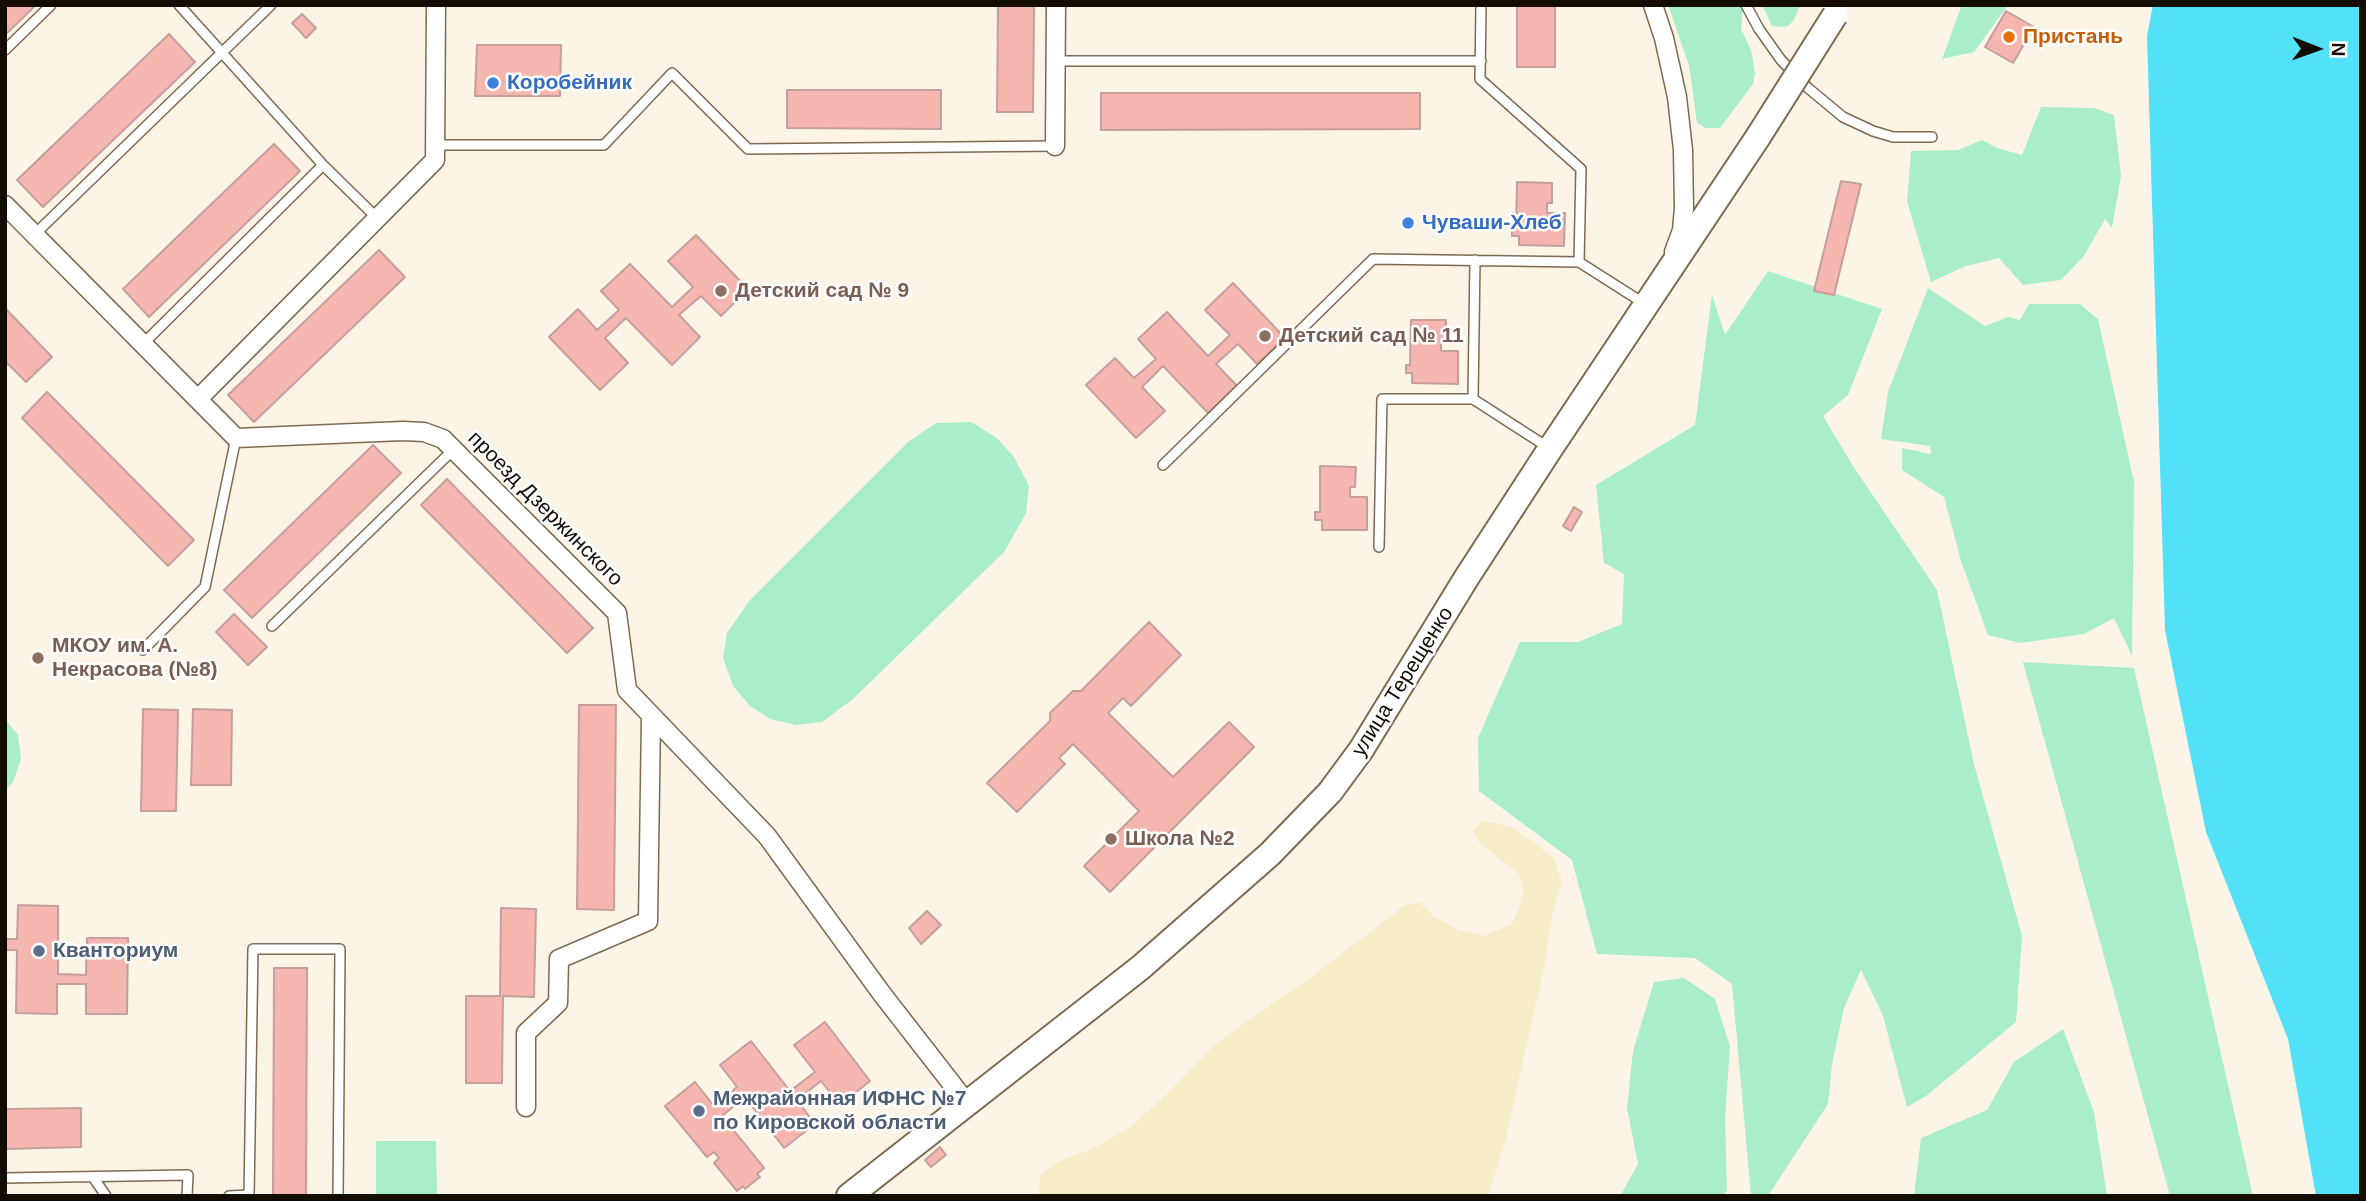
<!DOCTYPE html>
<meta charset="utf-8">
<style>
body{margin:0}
#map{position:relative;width:2366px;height:1201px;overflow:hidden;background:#fdf4e8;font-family:Helvetica,sans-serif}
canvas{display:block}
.frame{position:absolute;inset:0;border:7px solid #140d04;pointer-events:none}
.north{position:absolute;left:2282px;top:14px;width:70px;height:70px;-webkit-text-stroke:5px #fff;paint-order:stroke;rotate:91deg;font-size:19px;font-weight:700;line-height:28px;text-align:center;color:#140d04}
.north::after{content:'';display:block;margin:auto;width:24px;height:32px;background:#140d04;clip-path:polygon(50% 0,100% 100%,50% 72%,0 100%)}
</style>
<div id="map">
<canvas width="2366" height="1201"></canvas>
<div class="frame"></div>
<div class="north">N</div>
</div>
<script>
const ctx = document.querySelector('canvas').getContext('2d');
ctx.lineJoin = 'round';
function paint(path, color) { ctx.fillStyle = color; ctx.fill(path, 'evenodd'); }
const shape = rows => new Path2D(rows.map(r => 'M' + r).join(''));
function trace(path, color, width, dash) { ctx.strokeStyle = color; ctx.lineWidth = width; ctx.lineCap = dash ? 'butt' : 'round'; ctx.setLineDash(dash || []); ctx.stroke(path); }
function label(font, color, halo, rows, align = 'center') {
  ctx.font = font + ' Helvetica,sans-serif'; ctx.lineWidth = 5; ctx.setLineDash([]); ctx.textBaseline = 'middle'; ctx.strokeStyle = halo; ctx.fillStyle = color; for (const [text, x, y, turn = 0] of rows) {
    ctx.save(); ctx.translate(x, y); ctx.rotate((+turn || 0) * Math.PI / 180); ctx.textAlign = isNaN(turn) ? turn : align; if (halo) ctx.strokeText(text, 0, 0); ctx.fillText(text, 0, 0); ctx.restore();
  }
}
paint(shape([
 [1668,5,1743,7,1741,29,1751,50,1755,73,1753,84,1720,128,1706,128,1697,123,1689,65],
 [1762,5,1800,5,1794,20,1788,26,1781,27,1772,26],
 [1962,5,2008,5,1974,52,1942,59],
 [2041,107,2094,108,2114,115,2121,176,2112,228,2105,219,2084,256,2061,280,2023,285,1999,258,1966,266,1931,282,1907,201,1911,151,1958,150,1982,140,1997,148,2022,155],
 [1768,271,1882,309,1848,395,1823,416,1853,466,1937,590,1974,764,2022,936,2016,1022,1926,1096,1907,1107,1883,1016,1861,970,1844,1008,1832,1064,1828,1104,1768,1196,1751,1196,1732,984,1695,958,1597,954,1572,860,1479,791,1478,738,1520,642,1578,642,1622,624,1624,574,1604,563,1596,485,1695,425,1712,295,1725,335],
 [1928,288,1985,326,2008,317,2020,320,2029,304,2080,304,2098,319,2134,482,2132,656,2114,618,2084,634,2020,643,1988,635,1961,561,1944,497,1902,470,1902,448,1931,454,1930,446,1881,439,1888,392],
 [971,422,997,438,1014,457,1029,486,1026,513,1005,551,853,699,822,722,796,725,770,719,750,706,733,686,723,658,727,633,750,600,908,442,936,423],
 [2023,662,2134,668,2253,1196,2170,1196],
 [5,719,18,735,21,759,13,782,5,790],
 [1684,978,1715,999,1730,1046,1725,1118,1727,1190,1723,1196,1620,1196,1638,1164,1627,1108,1633,1051,1654,982],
 [2063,1029,2094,1112,2107,1196,1914,1196,1921,1138,1987,1110,2014,1062],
 [376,1141,436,1141,437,1196,376,1196]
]), '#aaedcb');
paint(shape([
 [1483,821,1512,827,1539,847,1554,858,1562,882,1553,911,1544,968,1505,1142,1488,1196,1024,1196,1039,1193,1040,1176,1057,1162,1094,1148,1130,1127,1166,1095,1216,1043,1311,977,1405,905,1420,902,1433,916,1458,930,1483,936,1512,924,1520,906,1523,891,1519,874,1481,844,1472,832]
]), '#f6ecc7');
paint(shape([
 [2153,5,2361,5,2361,1196,2316,1196,2288,1039,2206,832,2165,630,2147,36]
]), '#52e1f7');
const building = shape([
 [5,5,36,5,5,35,5,5],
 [998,5,1034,5,1033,112,997,112,998,5],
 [1517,5,1555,5,1555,67,1517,67,1517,5],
 [2006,11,2034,27,2013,63,1985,47,2006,11],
 [302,14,316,28,306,38,292,23,302,14],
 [169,34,195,62,43,207,17,180,169,34],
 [477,45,561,45,560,96,475,96,477,45],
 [787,90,941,90,941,129,787,128,787,90],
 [1101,93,1420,93,1420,129,1101,130,1101,93],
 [274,144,300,171,149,317,123,289,274,144],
 [1841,181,1861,184,1834,295,1814,291,1841,181],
 [1517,182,1552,183,1552,203,1547,203,1547,213,1565,213,1564,246,1519,245,1519,236,1512,236,1512,228,1516,228,1517,182],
 [696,235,748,289,721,316,701,296,679,315,700,337,672,365,626,318,605,338,628,363,600,390,549,337,578,309,597,330,619,310,601,291,630,264,672,307,693,287,668,261,696,235],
 [379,250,405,277,254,422,228,395,379,250],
 [1233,283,1285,338,1257,364,1238,344,1216,364,1237,386,1208,413,1163,366,1142,387,1165,411,1136,438,1086,385,1115,358,1134,378,1156,359,1138,339,1167,312,1208,356,1230,335,1205,310,1233,283],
 [5,308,52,357,26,382,5,361,5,308],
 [1411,320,1446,320,1446,341,1441,341,1441,351,1458,351,1458,384,1412,383,1412,373,1406,373,1406,365,1410,365,1411,320],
 [47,392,194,540,168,566,22,418,47,392],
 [373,445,401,473,252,618,224,590,373,445],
 [1320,466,1356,467,1355,487,1350,487,1350,497,1367,497,1367,530,1322,530,1322,520,1315,520,1315,512,1320,512,1320,466],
 [447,479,593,628,567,653,421,505,447,479],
 [1574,507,1582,512,1571,531,1563,526,1574,507],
 [234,614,267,647,248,665,216,632,234,614],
 [1149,622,1181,655,1131,706,1123,698,1108,713,1173,777,1229,722,1254,747,1110,892,1084,866,1139,811,1073,744,1059,758,1065,764,1017,812,987,783,1050,721,1050,713,1073,691,1081,691,1149,622],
 [579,705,616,705,614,910,577,909,579,705],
 [143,709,178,710,176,811,141,811,143,709],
 [193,709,232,710,231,785,191,785,193,709],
 [18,905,58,906,58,974,86,975,87,938,128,938,127,1014,86,1014,86,984,57,984,57,1014,16,1013,17,950,5,950,5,939,17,939,18,905],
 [501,908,536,909,534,997,503,996,502,1083,466,1083,466,996,500,996,501,908],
 [927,911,941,925,921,944,909,928,927,911],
 [274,968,307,968,306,1195,273,1195,274,968],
 [825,1022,870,1081,840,1105,821,1081,797,1100,815,1124,784,1148,745,1097,722,1116,764,1168,757,1174,760,1177,745,1189,743,1186,737,1191,714,1163,719,1158,714,1152,707,1157,665,1106,695,1082,714,1106,737,1087,720,1065,751,1041,790,1091,815,1072,794,1045,825,1022],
 [81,1108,81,1147,5,1149,5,1109,81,1108],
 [940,1147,946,1155,931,1167,925,1160,940,1147]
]);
paint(building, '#f5b6b0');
trace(building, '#c59f9b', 2);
const lane = shape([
 [179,5,323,165],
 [1481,5,1480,79,1581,169,1579,262],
 [1746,5,1759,29,1781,60,1808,88,1843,117,1873,131,1893,137,1932,137],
 [5,50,51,5],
 [1056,61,1481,61],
 [435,145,604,145,672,73,748,149,1055,146],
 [34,235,271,5],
 [1475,260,1473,399,1549,448],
 [143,344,323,165,377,218],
 [1163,465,1373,259,1579,262,1645,304],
 [1379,547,1382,399,1473,399],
 [272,626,453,450],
 [143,650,205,587,236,438],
 [93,1177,106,1196],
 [5,1178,188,1175,187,1196],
 [229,1196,248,1195],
 [249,1196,253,949,340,949,338,1196]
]);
const street = shape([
 [1653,5,1664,38,1677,97,1683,150,1684,208,1682,230,1674,252],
 [1055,146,1056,5],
 [5,205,236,438,403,431,424,432,443,439,617,613,627,690,767,836,882,994,966,1102],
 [198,399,435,160,436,5],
 [526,1107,526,1033,558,1003,559,959,648,921,651,717]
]);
const secondary = shape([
 [849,1196,1140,968,1270,854,1330,792,1361,750,1467,577,1550,449,1758,137]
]);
trace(lane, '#7d6a50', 12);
trace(street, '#7d6a50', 21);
trace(secondary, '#7d6a50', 28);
trace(lane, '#fff', 9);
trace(street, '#fff', 18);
trace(secondary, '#fff', 24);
const secondaryBridge = shape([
 [1758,137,1835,15]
]);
trace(secondaryBridge, '#7d6a50', 28, []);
trace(secondaryBridge, '#fff', 24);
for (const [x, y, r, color] of [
 [2009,37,7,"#e8710a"],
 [493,83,7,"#3f7fe0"],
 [1408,223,7,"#3f7fe0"],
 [721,291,7,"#8d6e63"],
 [1265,336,7,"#8d6e63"],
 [38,658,7,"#8d6e63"],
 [1111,839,7,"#8d6e63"],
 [39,951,7,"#5c6f8a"],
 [699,1111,7,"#5c6f8a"]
]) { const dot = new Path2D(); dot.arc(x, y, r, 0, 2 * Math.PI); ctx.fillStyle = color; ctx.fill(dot); trace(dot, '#fff', 2.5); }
label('bold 21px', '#c56008', '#fff', [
 ["Пристань",2023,37]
], 'left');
label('bold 21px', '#366cbe', '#fff', [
 ["Коробейник",507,83],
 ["Чуваши-Хлеб",1422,223]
], 'left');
label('bold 21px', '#785e54', '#fff', [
 ["Детский сад № 9",735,291],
 ["Детский сад № 11",1279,336],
 ["МКОУ им. А.",52,646],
 ["Некрасова (№8)",52,670],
 ["Школа №2",1125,839]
], 'left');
label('21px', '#140d04', '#fff', [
 ["проезд Дзержинского",545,509,45],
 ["улица Терещенко",1403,682,-58]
]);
label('bold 21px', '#4e5e75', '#fff', [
 ["Кванториум",53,951],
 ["Межрайонная ИФНС №7",713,1099],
 ["по Кировской области",713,1123]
], 'left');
</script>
